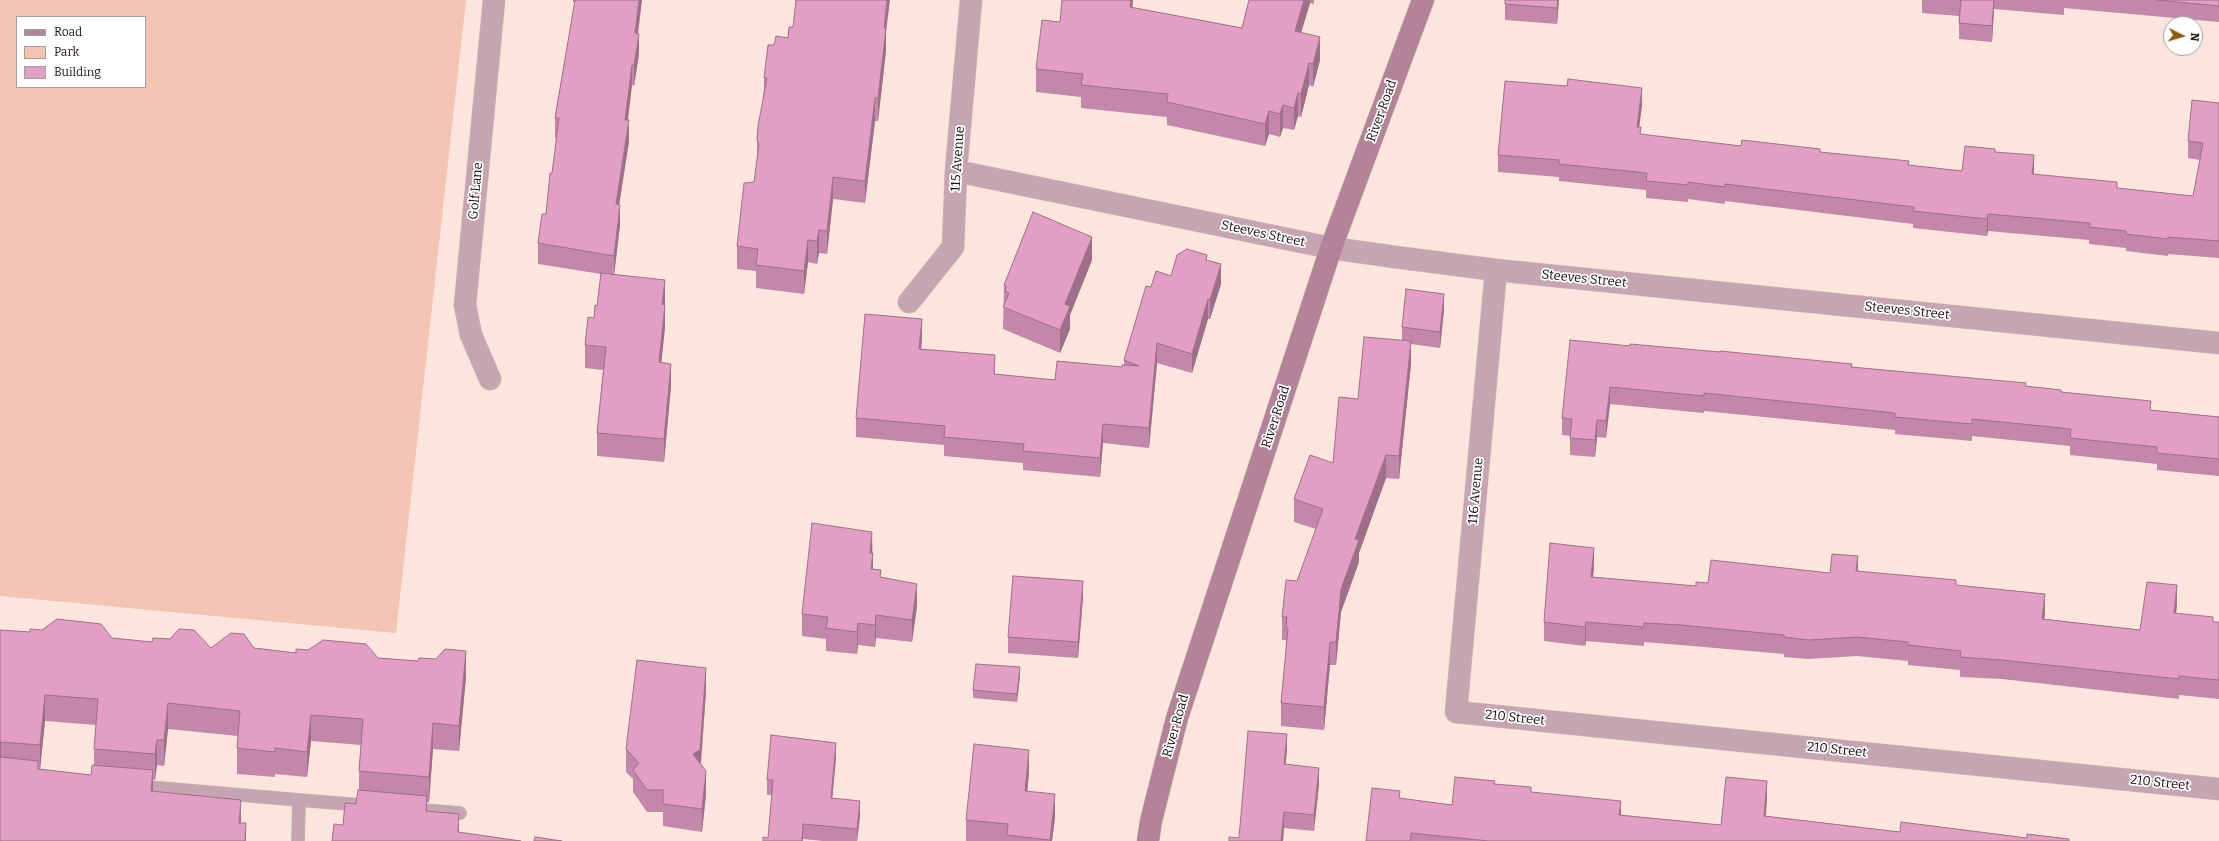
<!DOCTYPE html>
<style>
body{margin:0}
#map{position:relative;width:2219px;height:841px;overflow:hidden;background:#fce5dd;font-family:Bitter,serif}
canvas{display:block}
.legend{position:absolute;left:16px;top:16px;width:130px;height:72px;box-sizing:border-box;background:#fff;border:1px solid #a39f9d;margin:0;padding:5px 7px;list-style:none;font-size:12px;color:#1a0e0a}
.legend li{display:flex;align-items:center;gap:8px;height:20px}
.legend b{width:20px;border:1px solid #a39f9d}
.north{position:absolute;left:2163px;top:16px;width:40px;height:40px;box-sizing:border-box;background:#fff;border:1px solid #a39f9d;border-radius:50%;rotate:95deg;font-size:11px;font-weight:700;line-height:16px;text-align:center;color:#1a0e0a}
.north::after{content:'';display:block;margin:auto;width:14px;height:18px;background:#8e590b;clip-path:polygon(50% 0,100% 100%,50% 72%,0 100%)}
</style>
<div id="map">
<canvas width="2219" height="841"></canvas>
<ul class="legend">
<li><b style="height:5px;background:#b38397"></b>Road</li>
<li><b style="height:11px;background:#f3c4b4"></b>Park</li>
<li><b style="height:11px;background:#e39ec4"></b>Building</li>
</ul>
<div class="north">N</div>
</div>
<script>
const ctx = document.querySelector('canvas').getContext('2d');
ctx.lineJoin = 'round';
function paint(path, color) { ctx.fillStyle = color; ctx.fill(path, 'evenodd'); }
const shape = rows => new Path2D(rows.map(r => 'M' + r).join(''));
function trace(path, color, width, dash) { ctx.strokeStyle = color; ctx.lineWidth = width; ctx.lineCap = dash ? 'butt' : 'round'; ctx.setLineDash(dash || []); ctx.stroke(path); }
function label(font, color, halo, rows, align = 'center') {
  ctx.font = font + ' Bitter,serif'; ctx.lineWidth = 3.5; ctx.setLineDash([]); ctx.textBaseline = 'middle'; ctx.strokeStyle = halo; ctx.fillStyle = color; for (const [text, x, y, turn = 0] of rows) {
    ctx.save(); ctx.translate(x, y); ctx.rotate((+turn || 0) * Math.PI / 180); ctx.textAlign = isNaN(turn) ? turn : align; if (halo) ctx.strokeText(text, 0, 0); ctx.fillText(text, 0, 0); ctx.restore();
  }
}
paint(shape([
 [0,0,466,0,396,633,0,596],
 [17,17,145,17,145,87,17,87]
]), '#f3c4b4');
const lane = shape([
 [137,786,299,800,298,841],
 [299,800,361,805],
 [411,809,460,813]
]);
const street = shape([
 [956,171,1331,248,1395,257,1496,270,2219,343],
 [1496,270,1456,712,2219,789],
 [909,302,953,247,956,171,971,0],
 [490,379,471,335,465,305,494,0]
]);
const secondary = shape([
 [1148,841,1151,821,1177,718,1331,248,1423,0]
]);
trace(lane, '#d8c3bb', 14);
trace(street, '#d8c3bb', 23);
trace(secondary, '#d8c3bb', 23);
trace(lane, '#c6a5b2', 13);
trace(street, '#c6a5b2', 22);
trace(secondary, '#b38397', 22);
paint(shape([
 [573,0,642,0,638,34,639,54,634,86,632,85,628,120,629,141,619,205,620,225,614,274,665,305,665,327,661,363,671,386,664,462,597,456,597,433,603,370,585,368,585,345,594,318,597,306,601,274,538,264,538,243,546,214,552,173,557,138,555,138,555,118,575,2,573,2],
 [1133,0,1132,8,1242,28,1249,0,1314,0,1314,4,1310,3,1301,32,1320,60,1313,87,1309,85,1301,117,1298,116,1294,130,1283,128,1280,137,1269,134,1265,146,1167,125,1167,117,1081,108,1081,97,1036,92,1036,69,1060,22],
 [1559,0,1557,24,1505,20,1505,4],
 [1922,0,2219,0,2219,22,2064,8,2064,15,1994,9,1992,42,1959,39,1959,16,1922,13],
 [886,32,886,51,878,121,875,121,865,203,833,199,827,254,819,253,817,264,808,262,804,294,756,288,756,271,737,269,737,246,754,182,757,161,757,140,764,90,764,78,774,45,788,38],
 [2219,103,2219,258,2168,254,2168,256,2126,251,2126,248,2089,244,2089,240,1988,231,1987,236,1913,228,1913,224,1725,201,1725,204,1688,199,1688,202,1646,198,1646,190,1559,181,1559,177,1498,172,1498,155,1642,105,1639,127,1641,135,1741,146,1820,152,1909,165,1962,171,1995,152,2034,175,2117,188,2193,196,2200,160,2188,158,2188,141],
 [1092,260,1070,315,1070,329,1060,353,1003,329,1004,285],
 [1207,260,1221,284,1210,319,1208,319,1192,373,1157,363,1149,448,1103,443,1100,477,1023,470,1023,463,944,456,944,445,856,437,856,418,922,338,921,349,995,374,1055,380,1122,367,1124,365,1124,360,1151,287,1171,276],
 [1444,310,1440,348,1411,344,1411,364,1399,479,1386,478,1359,553,1359,562,1341,612,1336,665,1330,665,1324,730,1281,726,1281,703,1286,650,1286,640,1282,640,1282,617,1297,581,1316,529,1294,522,1294,499,1333,463,1358,399,1402,341,1402,327],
 [1630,346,1720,352,2026,386,2061,392,2151,410,2219,417,2219,476,2157,470,2157,464,2070,455,2070,446,1972,436,1972,441,1895,434,1895,430,1704,411,1704,413,1610,404,1606,438,1597,437,1595,457,1570,455,1570,436,1562,435,1562,418],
 [872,532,873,569,881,577,917,606,912,642,876,638,875,647,858,645,857,654,826,651,826,639,802,636,802,614],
 [1594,567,1593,577,1696,586,1708,583,1858,571,1956,585,2045,613,2044,619,2140,630,2177,604,2176,613,2213,622,2219,622,2219,699,2179,695,2179,699,2002,679,1960,677,1960,670,1908,665,1908,661,1857,656,1808,659,1784,657,1784,654,1681,645,1644,642,1644,646,1586,641,1585,646,1544,641,1544,622],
 [1083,597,1078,658,1008,653,1008,637],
 [0,630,112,638,211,648,254,648,296,653,378,658,418,661,466,677,459,751,433,749,429,802,343,825,356,804,359,790,359,771,361,745,311,741,307,777,275,774,275,777,237,774,237,748,238,736,168,729,164,766,157,765,155,780,153,780,153,791,241,823,246,841,0,841],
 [45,721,96,725,94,749,94,765,91,775,40,769],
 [1020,676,1017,702,973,698,973,690],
 [706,691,701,765,706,794,702,832,663,826,663,812,647,812,633,792,633,779,626,772,626,749],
 [1287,750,1285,764,1319,784,1314,831,1284,828,1283,841,1229,841,1239,838],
 [836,758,832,798,860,816,857,841,823,841,803,839,803,841,763,841,768,838,772,795,767,795,767,780],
 [1029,773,1027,792,1055,817,1052,841,966,841,966,820],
 [1495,784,1531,792,1621,815,1721,825,1767,798,1766,816,1900,832,2027,838,2069,841,1366,841,1400,798,1452,805]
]), '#c388a9');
paint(shape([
 [639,0,642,0,635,53,635,33],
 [887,0,890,0,886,32,886,51,878,121,878,98,884,28],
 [1131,0,1133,0,1130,30,1130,7],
 [1304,0,1310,0,1310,3,1295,54,1295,31],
 [1558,0,1559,0,1557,24,1557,8],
 [1994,0,1994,9,1992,42,1992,26],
 [639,34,639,54,634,86,634,65],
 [1320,37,1320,60,1313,87,1313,64],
 [1309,63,1309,85,1301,117,1301,94],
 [632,65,632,85,625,140,625,120],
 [1642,88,1642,105,1637,144,1637,127],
 [1298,93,1298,116,1294,130,1294,108],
 [875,98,875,121,865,203,865,181],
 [1283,105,1283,128,1280,137,1280,114],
 [1269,111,1269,134,1265,146,1265,124],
 [629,120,629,141,616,225,616,204],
 [2034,155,2034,172,2032,191,2032,174],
 [833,177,833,199,827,254,827,231],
 [620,205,620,225,614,276,614,256],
 [1988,214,1988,231,1987,236,1987,219],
 [819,230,819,253,817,264,817,241],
 [1092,237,1092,260,1070,315,1070,329,1060,353,1060,330,1065,304],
 [808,240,808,262,804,294,804,271],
 [1221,264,1221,284,1210,319,1210,300],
 [665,280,665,303,662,327,662,304],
 [1444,294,1444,310,1440,348,1440,332],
 [1208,299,1208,319,1192,373,1192,354],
 [665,305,665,327,659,385,659,362],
 [922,319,922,338,919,368,919,349],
 [1411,341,1411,364,1399,479,1399,456],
 [1157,343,1157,363,1149,448,1149,428],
 [995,355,995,374,994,374],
 [671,364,671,386,664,462,664,439],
 [1610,387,1610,404,1606,438,1606,421],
 [1597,420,1597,437,1595,457,1595,440],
 [1103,424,1103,443,1100,477,1100,458],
 [1386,455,1386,478,1359,553,1359,562,1341,612,1336,665,1336,642,1341,589,1355,539],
 [872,532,872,554,870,553],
 [1594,548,1594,567,1591,596,1591,577],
 [873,553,873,576,871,569],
 [1858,556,1858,576,1856,571],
 [1083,581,1083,597,1078,658,1078,642],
 [917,584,917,606,912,642,912,620],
 [2177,585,2177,604,2174,633,2174,613],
 [2045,594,2045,613,2042,638,2042,619],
 [876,615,876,638,875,647,875,625],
 [1586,622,1586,641,1585,646,1585,627],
 [858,623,858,645,857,654,857,632],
 [1330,642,1330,665,1324,730,1324,707],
 [466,651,466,677,459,751,459,726],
 [1020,667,1020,676,1017,702,1017,694],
 [706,668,706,691,700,772,693,754],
 [45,695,45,721,40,770,40,745],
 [168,703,168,729,164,766,164,740],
 [311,715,311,741,307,777,307,752],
 [433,723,433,749,429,802,429,777],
 [1287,734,1287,750,1284,780,1284,764],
 [157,740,157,765,155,780,155,754],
 [1,741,1,767,0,767,0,742],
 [836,743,836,758,831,813,831,798],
 [1029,750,1029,773,1025,814,1025,791],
 [1319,768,1319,784,1314,831,1314,815],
 [153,770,153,796,151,791],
 [706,771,706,794,702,832,702,809],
 [1767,781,1767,798,1764,833,1764,816],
 [1055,794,1055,817,1052,841,1050,841],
 [427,796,427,818,426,811],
 [241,800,241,826,239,823],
 [860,801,860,816,857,841,857,829],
 [1621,801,1621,817,1619,815],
 [1284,812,1284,828,1283,841,1281,841],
 [459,814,459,837,458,832],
 [246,823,246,841,245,841],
 [803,824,803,841,802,841]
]), '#9f6f89');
const building = shape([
 [575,0,639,0,635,33,639,34,634,65,632,65,625,120,629,120,616,204,620,205,614,256,538,243,542,214,546,214,550,173,552,173,559,118,555,118,575,0],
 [796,0,887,0,884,28,886,28,878,98,875,98,865,181,833,177,827,231,819,230,817,241,808,240,804,271,756,265,758,249,737,246,744,183,754,182,759,144,757,140,758,126,767,78,764,78,768,45,774,45,776,36,788,38,789,27,793,27,796,0],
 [1062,0,1131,0,1130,7,1242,28,1249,0,1304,0,1295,31,1320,37,1313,64,1309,63,1301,94,1298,93,1294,108,1283,105,1280,114,1269,111,1265,124,1167,102,1168,94,1081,85,1083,74,1036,69,1042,20,1060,22,1062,0],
 [1505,0,1558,0,1557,8,1505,4,1505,0],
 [1961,0,1994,0,1992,26,1959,23,1961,0],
 [2157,0,2219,0,2219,6,2157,0],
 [1568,79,1642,88,1637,127,1641,127,1640,134,1741,146,1742,140,1820,149,1820,152,1909,161,1908,165,1962,171,1965,146,1995,149,1995,152,2034,155,2032,174,2117,182,2117,188,2193,196,2203,143,2188,141,2192,100,2219,103,2219,241,2168,237,2168,239,2126,234,2126,231,2089,227,2090,223,1988,214,1987,219,1913,211,1914,207,1725,184,1725,187,1688,182,1688,185,1646,181,1647,173,1559,164,1559,160,1498,155,1505,81,1567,86,1568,79],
 [1033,212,1092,237,1065,304,1070,306,1060,330,1003,307,1009,293,1005,291,1006,286,1004,285,1033,212],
 [1187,249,1207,255,1206,260,1221,264,1210,300,1208,299,1192,354,1157,343,1149,428,1103,424,1100,458,1023,451,1024,444,944,437,945,426,856,418,865,314,922,319,919,349,995,355,994,374,1055,380,1057,361,1122,367,1122,365,1139,366,1124,360,1146,286,1151,287,1156,271,1171,276,1177,255,1187,249],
 [601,273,665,280,662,304,665,305,659,362,671,364,664,439,597,433,606,347,585,345,588,317,594,318,595,305,597,306,601,273],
 [1406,289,1444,294,1440,332,1402,327,1406,289],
 [1364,337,1411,341,1399,456,1386,455,1355,539,1359,540,1341,589,1336,642,1330,642,1324,707,1281,703,1288,628,1286,628,1287,617,1282,617,1286,580,1297,581,1323,509,1294,499,1310,455,1333,463,1339,397,1358,399,1364,337],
 [1570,340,1630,346,1630,344,1720,352,1720,351,1852,364,1851,367,2026,383,2025,386,2061,390,2061,392,2151,401,2150,410,2219,417,2219,459,2157,453,2157,447,2070,438,2071,429,1972,419,1972,424,1895,417,1895,413,1704,393,1704,396,1610,387,1606,421,1597,420,1595,440,1570,438,1572,419,1562,418,1570,340],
 [812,523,872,532,870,553,873,553,871,569,881,570,880,577,917,584,912,620,876,615,875,625,858,623,857,632,826,628,828,617,802,614,812,523],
 [1550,543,1594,548,1591,577,1696,586,1696,582,1708,583,1711,560,1830,573,1832,554,1858,556,1856,571,1956,580,1956,585,2045,594,2042,619,2140,630,2147,582,2177,585,2174,613,2213,617,2213,622,2219,622,2219,680,2179,676,2179,679,2002,660,1960,657,1961,651,1908,645,1908,642,1857,637,1808,640,1784,637,1784,635,1681,625,1644,623,1644,627,1586,622,1585,627,1544,622,1550,543],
 [1013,576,1083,581,1078,642,1008,637,1013,576],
 [57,619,101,624,112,638,152,642,153,638,170,639,179,629,194,630,211,648,231,633,244,634,254,648,296,653,296,649,308,650,323,640,366,644,378,658,418,661,419,658,436,659,445,649,466,651,459,726,433,723,429,777,359,771,363,719,311,715,307,752,275,748,275,752,237,748,240,711,168,703,164,740,157,740,155,754,94,749,98,699,45,695,40,745,0,742,0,630,30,632,30,629,42,630,57,619],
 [637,660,706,668,700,750,693,754,706,771,702,809,663,804,663,790,647,790,633,770,639,763,626,749,637,660],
 [976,664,1020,667,1017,694,973,690,976,664],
 [1248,731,1287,734,1284,764,1319,768,1314,815,1284,812,1281,841,1229,841,1229,837,1239,838,1248,731],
 [771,735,836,743,831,798,860,801,857,829,803,824,802,841,763,841,763,837,768,838,773,780,767,780,771,735],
 [974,744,1029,750,1025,791,1055,794,1050,840,1007,835,1008,824,966,820,974,744],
 [0,757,38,761,38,769,91,775,92,765,153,770,151,791,241,800,239,823,246,823,245,841,0,841,0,757],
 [1455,777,1495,781,1494,784,1531,787,1531,792,1621,801,1619,815,1721,825,1726,777,1767,781,1764,816,1900,832,1901,822,2027,838,2027,834,2069,839,2069,841,1489,841,1411,833,1410,841,1366,841,1372,788,1400,791,1399,798,1452,805,1455,777],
 [358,790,427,796,426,811,459,814,458,832,521,841,332,841,334,824,343,825,345,803,356,804,358,790],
 [535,837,562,841,534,841,535,837]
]);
paint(building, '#e39ec4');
trace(building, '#9f6f89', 1);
label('13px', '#1a0e0a', '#fff', [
 ["River Road",1382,111,-70],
 ["115 Avenue",958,159,-86],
 ["Golf Lane",476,191,-85],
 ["Steeves Street",1263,234,12],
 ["Steeves Street",1584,279,6],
 ["Steeves Street",1907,311,6],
 ["River Road",1276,417,-72],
 ["116 Avenue",1476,491,-85],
 ["210 Street",1515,718,6],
 ["River Road",1176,726,-74],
 ["210 Street",1837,750,6],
 ["210 Street",2160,783,6]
]);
</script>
